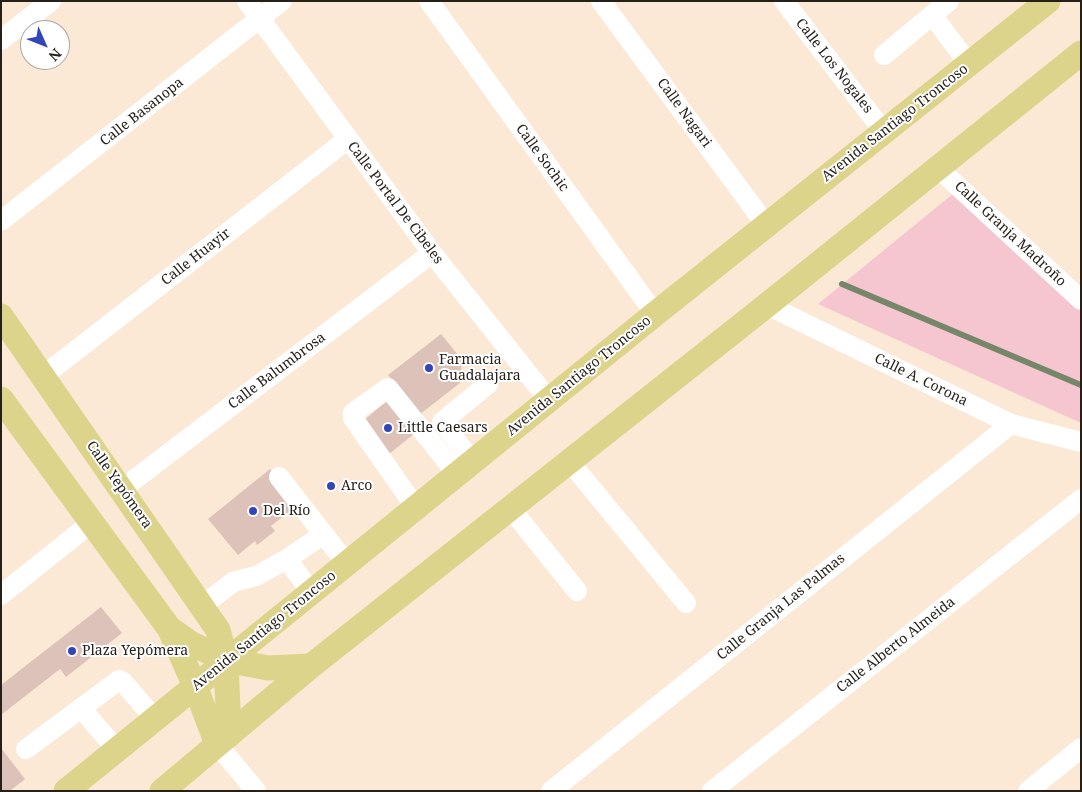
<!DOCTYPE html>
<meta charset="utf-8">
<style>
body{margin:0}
#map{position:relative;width:1082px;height:792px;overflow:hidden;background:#fbe9d5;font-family:"Noto Serif",serif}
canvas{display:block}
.frame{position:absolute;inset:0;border:2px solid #262019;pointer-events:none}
.north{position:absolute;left:20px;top:20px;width:50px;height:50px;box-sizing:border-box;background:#fff;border:1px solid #a8a6a3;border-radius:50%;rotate:134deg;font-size:14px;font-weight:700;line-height:20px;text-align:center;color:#262019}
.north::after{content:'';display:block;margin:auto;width:18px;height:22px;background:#3246b8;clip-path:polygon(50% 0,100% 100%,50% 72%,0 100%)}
</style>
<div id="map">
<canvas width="1082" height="792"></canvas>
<div class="frame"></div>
<div class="north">N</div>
</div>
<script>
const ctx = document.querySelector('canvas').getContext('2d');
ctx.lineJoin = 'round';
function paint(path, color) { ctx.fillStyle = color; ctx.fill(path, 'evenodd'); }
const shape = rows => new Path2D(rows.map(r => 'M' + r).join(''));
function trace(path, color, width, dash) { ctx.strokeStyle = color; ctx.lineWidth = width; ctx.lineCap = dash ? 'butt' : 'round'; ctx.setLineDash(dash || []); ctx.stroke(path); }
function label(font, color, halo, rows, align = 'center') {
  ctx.font = font + ' "Noto Serif",serif'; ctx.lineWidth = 4; ctx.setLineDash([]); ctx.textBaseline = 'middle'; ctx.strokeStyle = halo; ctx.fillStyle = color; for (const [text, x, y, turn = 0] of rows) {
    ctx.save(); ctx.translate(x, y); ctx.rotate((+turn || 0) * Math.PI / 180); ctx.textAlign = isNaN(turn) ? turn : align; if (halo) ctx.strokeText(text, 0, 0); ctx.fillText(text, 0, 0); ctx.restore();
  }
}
paint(shape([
 [954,193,1081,310,1081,423,818,304]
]), '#f5c6cf');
trace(shape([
 [842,284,1081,385]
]), '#768668', 6);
paint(shape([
 [441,334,462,360,460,383,419,415,388,375],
 [387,401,414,434,389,454,363,421],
 [270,469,299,504,271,526,275,531,257,545,255,541,238,555,208,519],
 [101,607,122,633,66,677,60,669,1,715,1,685],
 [1,748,25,779,10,791,1,791]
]), '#ddc2b9');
trace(shape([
 [247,1,432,253,549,400],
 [429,1,655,314],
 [601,1,766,225],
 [784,1,884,132],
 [932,15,969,64],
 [1,40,51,1],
 [884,55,949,1],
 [938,168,1081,300],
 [1,221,282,1],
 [767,305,1011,424,1081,442],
 [43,376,348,139],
 [472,461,442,422,488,384],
 [570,462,686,603],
 [279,477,347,564],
 [122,489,432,253],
 [416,508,353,418,353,413,388,388,457,474],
 [511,509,577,591],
 [287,559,311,592],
 [1,595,91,523],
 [202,606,233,582,256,576,287,559,324,534],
 [81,708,117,750],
 [217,744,256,791],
 [26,749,119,680,123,682,155,719],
 [551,791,1011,424],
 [712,791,1081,499],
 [1028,791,1081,748]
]), '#fff', 20);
trace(shape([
 [1,316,218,630,226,660,229,735],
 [1,399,169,628,195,686,217,744],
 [169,628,190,643,226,660,268,668,311,666],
 [66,791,655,314,1048,1],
 [162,791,311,666,767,305,1081,53]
]), '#ddd48c', 25);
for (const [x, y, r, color] of [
 [429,368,5,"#3246b8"],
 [388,428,5,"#3246b8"],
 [331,486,5,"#3246b8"],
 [253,511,5,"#3246b8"],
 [72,651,5,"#3246b8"]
]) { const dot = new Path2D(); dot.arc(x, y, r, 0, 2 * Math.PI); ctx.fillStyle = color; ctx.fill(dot); trace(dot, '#fff', 2); }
label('14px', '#262019', '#fff', [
 ["Calle Los Nogales",834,66,52],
 ["Calle Basanopa",142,112,-38],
 ["Calle Nagari",684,113,54],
 ["Avenida Santiago Troncoso",895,123,-38],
 ["Calle Sochic",542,158,54],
 ["Calle Portal De Cibeles",395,203,53],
 ["Calle Granja Madroño",1010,234,43],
 ["Calle Huayir",196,257,-38],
 ["Calle Balumbrosa",277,371,-37],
 ["Avenida Santiago Troncoso",579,376,-39],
 ["Calle A. Corona",921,380,26],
 ["Calle Yepómera",119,485,55],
 ["Calle Granja Las Palmas",781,607,-39],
 ["Avenida Santiago Troncoso",264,631,-39],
 ["Calle Alberto Almeida",896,645,-38]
]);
label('14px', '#262019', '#fff', [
 ["Farmacia",439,360],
 ["Guadalajara",439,376],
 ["Little Caesars",398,428],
 ["Arco",341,486],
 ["Del Río",263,511],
 ["Plaza Yepómera",82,651]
], 'left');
</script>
